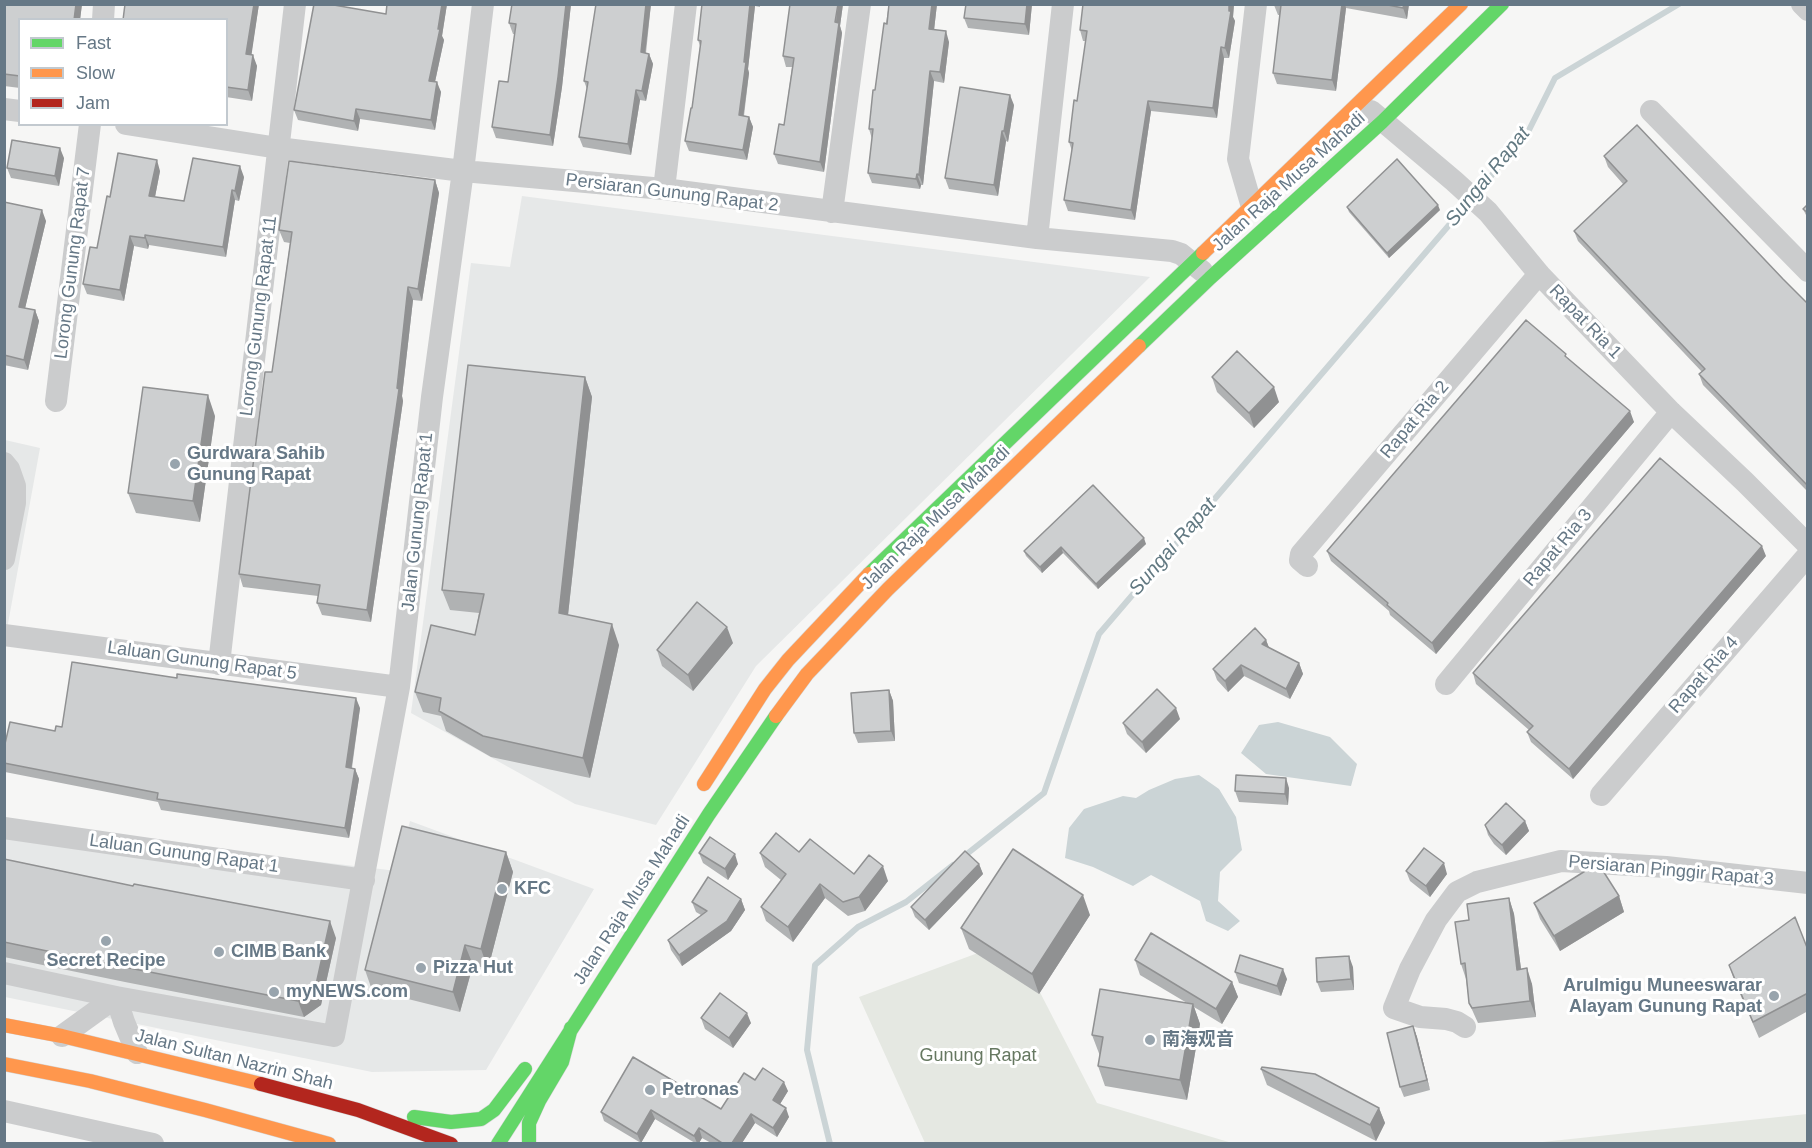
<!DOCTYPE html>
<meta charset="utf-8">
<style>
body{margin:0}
#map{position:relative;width:1812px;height:1148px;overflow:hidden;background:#f6f6f5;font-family:Arial,sans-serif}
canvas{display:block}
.frame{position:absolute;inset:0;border:6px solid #667886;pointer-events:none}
.legend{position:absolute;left:18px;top:18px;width:210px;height:108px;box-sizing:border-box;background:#fff;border:2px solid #c2c9cf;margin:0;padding:8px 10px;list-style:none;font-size:18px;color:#667886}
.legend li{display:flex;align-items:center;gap:12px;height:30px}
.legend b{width:30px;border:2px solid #c2c9cf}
</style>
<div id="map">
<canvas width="1812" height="1148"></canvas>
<div class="frame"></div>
<ul class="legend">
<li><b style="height:8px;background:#63d668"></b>Fast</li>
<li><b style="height:8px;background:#ff974d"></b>Slow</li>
<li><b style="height:8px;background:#b3261e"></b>Jam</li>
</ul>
</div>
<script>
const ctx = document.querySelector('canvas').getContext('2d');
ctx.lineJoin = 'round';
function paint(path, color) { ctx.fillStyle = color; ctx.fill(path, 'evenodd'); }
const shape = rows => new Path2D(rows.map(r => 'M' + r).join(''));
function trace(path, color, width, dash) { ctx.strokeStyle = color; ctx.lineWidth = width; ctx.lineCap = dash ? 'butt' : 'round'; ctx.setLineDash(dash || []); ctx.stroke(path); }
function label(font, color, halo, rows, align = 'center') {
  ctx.font = font + ' Arial,"Noto Sans SC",sans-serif'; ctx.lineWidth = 6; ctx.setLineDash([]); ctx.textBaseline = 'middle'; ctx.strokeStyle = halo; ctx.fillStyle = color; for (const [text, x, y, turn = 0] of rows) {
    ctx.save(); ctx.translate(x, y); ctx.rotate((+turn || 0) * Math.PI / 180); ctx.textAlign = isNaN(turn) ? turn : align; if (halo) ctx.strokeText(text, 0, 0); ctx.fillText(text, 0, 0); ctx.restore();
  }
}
paint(shape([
 [522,196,1150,277,756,666,656,825,575,804,411,713,471,263,510,267],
 [5,440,40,448,5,640],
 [410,821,594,889,486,1070,372,1072,5,997,5,825,397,871]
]), '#e6e8e8');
paint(shape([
 [1013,940,1097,1103,1232,1143,925,1143,859,997],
 [1807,1114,1807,1143,1533,1143]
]), '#e5e8e2');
paint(shape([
 [1278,722,1330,737,1357,764,1351,786,1266,774,1241,753,1259,725],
 [1199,775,1219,789,1236,817,1242,850,1220,872,1218,901,1240,921,1228,931,1206,921,1200,901,1151,875,1133,886,1093,867,1065,858,1069,828,1084,809,1123,796,1136,798,1149,790,1175,779]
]), '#cbd4d6');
trace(shape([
 [963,857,1044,793,1099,634,1527,134,1555,78,1679,4],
 [830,1144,807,1050,815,965,858,927,906,902,953,865]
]), '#cbd4d6', 6);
const fast = shape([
 [1139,346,1210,278,1382,122,1502,4],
 [869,574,1203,253],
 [414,1117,451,1122,481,1119,494,1110,525,1069],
 [498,1144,709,814,776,716],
 [529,1144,529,1123,539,1101,562,1062,571,1028]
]);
const slow = shape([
 [1203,253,1461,4],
 [776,716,807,674,888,589,1139,346],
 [704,784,765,689,788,660,869,574],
 [4,1025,62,1036,261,1084],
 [4,1064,90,1081,205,1110,329,1144]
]);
const jam = shape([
 [261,1084,358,1110,451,1144]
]);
trace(fast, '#d3d4d5', 15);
trace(slow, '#d3d4d5', 15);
trace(jam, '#d3d4d5', 15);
trace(shape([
 [1802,4,1808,10],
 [103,20,104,4],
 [4,109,20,111],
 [1371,111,1454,181,1488,212,1539,274,1671,412,1745,482,1808,545],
 [1651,111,1808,271],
 [126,124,278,148,463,171,664,189,1037,238,1172,251,1181,254,1202,271],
 [664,189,686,4],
 [1252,207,1238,159,1256,4],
 [832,212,860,4],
 [1037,238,1063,4],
 [56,401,90,124],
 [4,463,9,469,15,486,15,503,4,559],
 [1307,566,1300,560,1301,554,1539,274],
 [4,635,399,687],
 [219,664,295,4],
 [1446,684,1671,412],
 [1601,795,1808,555],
 [4,828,364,880],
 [4,973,116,997,334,1036,399,687,432,397,463,171,483,4],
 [116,997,124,1022,137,1053],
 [1465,1027,1457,1022,1446,1019,1420,1017,1394,1008,1410,969,1436,920,1457,892,1477,882,1561,861,1666,867,1808,883],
 [62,1036,116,997],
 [4,1111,153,1144]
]), '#cbcccd', 22);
trace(fast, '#63d668', 14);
trace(slow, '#ff974d', 14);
trace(jam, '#b3261e', 14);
paint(shape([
 [4,4,82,4,80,20,20,20,20,88,4,86],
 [259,4,251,55,257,66,252,101,226,97,226,20],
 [387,4,447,4,442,36,444,40,435,82,441,92,435,130,360,119,358,131,298,120,294,110,386,14],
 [512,4,571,4,562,87,553,146,496,138,492,127,508,82,515,34,513,34,509,23],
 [651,4,646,53,649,54,653,64,646,101,640,100,631,155,583,147,579,137,587,89,584,81],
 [702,4,760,4,760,7,755,6,748,69,749,73,744,116,749,117,753,127,747,160,689,151,685,141,692,108,700,46,698,40],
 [789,4,843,4,840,26,842,33,824,172,778,164,774,154,784,125,792,67,786,67,783,56,790,6],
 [889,4,937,4,934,30,949,42,944,83,934,81,923,185,921,185,920,189,872,183,868,173,872,139,869,129],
 [966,4,1032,4,1029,35,968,28,964,18],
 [1234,4,1233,17,1235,21,1229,58,1224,58,1217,118,1151,111,1135,220,1068,211,1064,200,1072,151,1069,142,1077,101,1086,41,1083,41,1080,30],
 [1409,4,1407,19,1346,8,1336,91,1277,84,1273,73,1280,15,1278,15,1274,5],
 [1014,105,1008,142,1006,141,998,196,949,189,945,178],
 [1604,156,1783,279,1808,304,1808,492,1703,385,1699,374,1702,372,1578,241,1574,231,1623,184,1608,167],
 [64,158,59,186,11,178,7,168],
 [160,171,155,197,184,201,244,177,239,201,235,200,226,257,149,245,148,249,134,246,124,301,87,294,83,284,97,248,110,197],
 [435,180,439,193,422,301,413,300,402,396,403,401,371,622,322,615,317,603,318,596,243,587,239,574,272,372,290,243,284,242,279,230],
 [4,202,46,221,25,308,35,310,39,321,28,370,4,365],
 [1808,204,1808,219,1803,209],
 [1347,207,1440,210,1389,258,1349,212],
 [1568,358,1634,422,1436,654,1390,615,1389,611,1331,561,1327,551],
 [585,377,592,397,568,615,619,645,590,778,491,757,446,731,441,716,423,712,415,692,475,635,479,613,450,610,442,590],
 [1212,377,1279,402,1254,428,1217,392],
 [215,416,200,522,136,513,128,493],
 [1093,485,1146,544,1098,589,1063,553,1042,573,1026,556,1024,551],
 [1766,556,1573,779,1531,742,1527,732,1529,730,1476,684,1473,673],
 [1266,640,1269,648,1299,663,1303,674,1290,699,1244,676,1228,692,1217,680,1213,669],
 [733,643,693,691,662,666,657,650],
 [889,690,893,701,895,741,858,743,854,733],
 [360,708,352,768,355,769,359,779,349,838,161,810,158,802,5,772,4,770,4,748,55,731,62,727],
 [1180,719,1146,753,1127,734,1123,723],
 [1289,788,1288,805,1239,802,1235,791],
 [1525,821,1529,831,1506,855,1494,844,1488,835,1485,825],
 [506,852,513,872,488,969,473,965,460,1012,372,990,365,970],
 [799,852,854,874,888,881,865,911,848,916,825,898,793,942,766,921,761,907,781,880,765,867,760,853],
 [699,853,738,864,728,880,703,863],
 [4,859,336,938,321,1005,304,1017,125,982,4,957],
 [979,864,983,874,929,930,915,917,911,907],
 [1406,871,1447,874,1430,897,1410,881],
 [1619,896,1624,912,1560,951,1540,919,1534,903],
 [1509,898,1514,914,1521,969,1532,984,1536,1017,1478,1023,1469,1003,1466,979,1461,964,1469,920],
 [741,899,745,910,731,931,682,966,671,950,668,940,701,915,696,912,692,902],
 [1090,915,1039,994,969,949,961,928],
 [1808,950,1808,1011,1759,1038,1734,980,1729,965],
 [1135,960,1232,982,1238,997,1222,1024,1194,1007,1200,1024,1187,1100,1105,1086,1098,1066,1100,1056,1092,1035,1187,1003,1140,975],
 [1353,967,1354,990,1321,992,1317,982],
 [1235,972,1287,979,1281,996,1239,983],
 [701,1018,751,1023,733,1048,705,1029],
 [1413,1026,1417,1037,1430,1090,1404,1097,1400,1087],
 [1261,1069,1379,1108,1385,1123,1376,1141,1267,1085],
 [755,1080,788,1091,780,1104,789,1117,777,1137,755,1123,742,1143,711,1143,702,1138,699,1143,695,1143,655,1119,641,1143,604,1121,601,1112,721,1109]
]), '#b0b2b3');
paint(shape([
 [76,4,82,4,80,20,74,20],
 [254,4,259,4,250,65,246,54],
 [442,4,447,4,442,36,444,40,433,91,429,81],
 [566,4,571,4,562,87,553,146,550,135],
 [646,4,651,4,644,63,641,52],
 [750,4,754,4,755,6,748,69,749,73,742,126,739,115],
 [838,4,843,4,840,26,842,33,824,172,820,162],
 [932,4,937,4,933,39,929,29],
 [1027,4,1032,4,1029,35,1025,24],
 [1229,4,1234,4,1233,17,1235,21,1229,58,1225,48],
 [1342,4,1345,4,1346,8,1336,91,1332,80],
 [1404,4,1409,4,1407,19,1403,8],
 [946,31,949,42,944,83,940,72],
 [1221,47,1224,58,1217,118,1213,108],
 [649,54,653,64,646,101,642,91],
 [253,55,257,66,252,101,248,90],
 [930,71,934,81,923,185,919,175],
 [437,82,441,92,435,130,431,120],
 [636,90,640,100,631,155,628,144],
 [1010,95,1014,105,1008,142,1004,131],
 [1148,101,1151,111,1135,220,1131,210],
 [356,109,360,119,358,131,354,121],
 [749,117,753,127,747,160,743,150],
 [1002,131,1006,141,998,196,994,185],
 [60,148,64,158,59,186,55,176],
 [157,160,160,171,153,207,149,196],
 [240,166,244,177,239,201,235,191],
 [917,174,921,185,920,189,916,179],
 [435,180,439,193,422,301,418,289],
 [232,190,235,200,226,257,223,247],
 [1438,205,1440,210,1389,258,1387,253],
 [42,210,46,221,23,317,19,307],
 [145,235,149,245,148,249,145,238],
 [130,236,134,246,124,301,120,290],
 [408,287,413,300,402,396,403,401,371,622,367,610,397,388],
 [35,310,39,321,28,370,24,360],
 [585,377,592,397,566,633,559,613],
 [1274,387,1279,402,1254,428,1249,413],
 [208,395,215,416,200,522,193,501],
 [1630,411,1634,422,1436,654,1432,643],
 [1144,538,1146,544,1098,589,1096,584],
 [1762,546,1766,556,1573,779,1569,769],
 [1061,547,1063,553,1042,573,1040,567],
 [612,624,619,645,590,778,583,758],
 [727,627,733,643,693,691,688,675],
 [1266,640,1270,650,1262,644],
 [1299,663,1303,674,1290,699,1286,689],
 [1241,665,1244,676,1228,692,1225,681],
 [889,690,893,701,895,741,891,731],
 [356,698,360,708,350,778,346,767],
 [1176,708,1180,719,1146,753,1142,742],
 [355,769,359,779,349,838,345,828],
 [1286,778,1289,788,1288,805,1285,794],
 [1525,821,1529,831,1506,855,1502,845],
 [506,852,513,872,488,969,481,949],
 [735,854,738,864,728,880,725,869],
 [1444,863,1447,874,1430,897,1426,886],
 [979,864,983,874,929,930,925,920],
 [883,866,888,881,865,911,859,897],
 [820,884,825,898,793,942,788,927],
 [1083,895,1090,915,1039,994,1032,974],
 [1619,896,1624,912,1560,951,1554,936],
 [1509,898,1514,914,1523,985,1517,970],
 [741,899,745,910,731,931,682,966,679,955],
 [330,921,336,938,321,1005,304,1017,298,1001],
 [465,945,473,965,460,1012,453,992],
 [1349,956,1353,967,1354,990,1351,979],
 [1527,968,1532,984,1536,1017,1530,1001],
 [1283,969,1287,979,1281,996,1277,986],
 [1232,982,1238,997,1222,1024,1216,1009],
 [1193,1004,1200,1024,1187,1100,1180,1080],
 [747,1013,751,1023,733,1048,729,1038],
 [1413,1026,1417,1037,1430,1090,1427,1080],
 [784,1082,788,1091,777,1109,773,1100],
 [786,1108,789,1117,777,1137,773,1128],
 [1379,1108,1385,1123,1376,1141,1370,1125],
 [651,1110,655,1119,641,1143,637,1134],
 [751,1114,755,1123,742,1143,732,1143],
 [699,1128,702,1138,699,1143,697,1143,694,1136]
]), '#909192');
const building = shape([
 [4,4,76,4,74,20,20,20,20,76,4,74,4,4],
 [125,4,254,4,246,54,253,55,248,90,226,87,226,20,123,20,125,4],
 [314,4,328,4,386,14,387,4,442,4,438,29,440,29,429,81,437,82,431,120,356,109,354,121,294,110,314,4],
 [512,4,566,4,558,77,550,135,492,127,499,81,508,82,516,24,509,23,512,4],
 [596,4,646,4,641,52,649,54,642,91,636,90,628,144,579,137,588,82,584,81,596,4],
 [702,4,750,4,744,62,746,62,739,115,749,117,743,150,685,141,691,108,692,108,701,41,698,40,702,4],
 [790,4,838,4,835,22,839,23,820,162,774,154,779,124,784,125,794,58,783,56,790,4],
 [889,4,932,4,929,29,946,31,940,72,930,71,919,175,917,174,916,179,868,173,873,129,869,129,873,90,875,90,884,23,887,24,889,4],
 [966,4,1027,4,1025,24,964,18,966,4],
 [1083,4,1229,4,1229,11,1231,11,1225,48,1221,47,1213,108,1148,101,1131,210,1064,200,1073,143,1069,142,1074,100,1077,101,1087,31,1080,30,1083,4],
 [1342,4,1332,80,1273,73,1281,5,1274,4,1342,4],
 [1383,4,1404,4,1403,8,1383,4],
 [960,87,1010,95,1004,131,1002,131,994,185,945,178,960,87],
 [1637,125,1783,279,1808,304,1808,486,1699,374,1705,369,1574,231,1627,181,1604,156,1637,125],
 [12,140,60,148,55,176,7,168,12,140],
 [118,153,157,160,149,196,184,201,193,158,240,166,235,191,232,190,223,247,145,235,145,238,130,236,120,290,83,284,90,247,97,248,107,196,110,197,118,153],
 [1397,159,1438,205,1387,253,1347,207,1397,159],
 [289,161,435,180,418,289,408,287,397,388,399,389,367,610,317,603,320,585,239,574,265,372,272,372,292,232,279,230,289,161],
 [4,202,42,210,19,307,35,310,24,360,4,355,4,202],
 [1808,204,1808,213,1803,209,1808,204],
 [1526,320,1566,354,1565,356,1630,411,1432,643,1387,605,1388,603,1327,551,1526,320],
 [1237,351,1274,387,1249,413,1212,377,1237,351],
 [468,365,585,377,559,613,612,624,583,758,483,736,439,711,441,698,415,692,431,625,475,635,484,594,442,590,468,365],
 [143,387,208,395,193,501,128,493,143,387],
 [1660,458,1762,546,1569,769,1527,732,1533,726,1473,673,1660,458],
 [1093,485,1144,538,1096,584,1061,547,1040,567,1024,551,1093,485],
 [697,602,727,627,688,675,657,650,697,602],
 [1255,628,1266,640,1262,644,1299,663,1286,689,1241,665,1225,681,1213,669,1255,628],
 [72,662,177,678,177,674,356,698,346,767,355,769,345,828,157,799,158,793,4,763,4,748,10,722,55,731,56,726,62,727,72,662],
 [1157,689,1176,708,1142,742,1123,723,1157,689],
 [889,690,891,731,854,733,851,693,889,690],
 [1236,775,1286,778,1285,794,1235,791,1236,775],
 [1506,803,1525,821,1502,845,1490,834,1485,825,1506,803],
 [402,826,506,852,481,949,465,945,453,992,365,970,402,826],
 [776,833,799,852,810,839,854,874,869,855,883,866,859,897,843,902,820,884,788,927,761,907,786,874,760,853,776,833],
 [710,837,735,854,725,869,699,853,710,837],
 [1424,848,1444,863,1426,886,1406,871,1424,848],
 [1013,849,1083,895,1032,974,961,928,1013,849],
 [965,851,979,864,925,920,911,907,965,851],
 [4,859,133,886,134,884,330,921,315,989,298,1001,119,966,4,942,4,859],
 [1598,863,1619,896,1554,936,1534,903,1598,863],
 [708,877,741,899,727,921,679,955,668,940,707,911,692,902,708,877],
 [1509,898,1517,970,1527,968,1530,1001,1472,1008,1469,1003,1465,963,1461,964,1455,922,1469,920,1467,904,1509,898],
 [1795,917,1808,950,1808,993,1753,1022,1729,965,1795,917],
 [1151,933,1232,982,1216,1009,1135,960,1151,933],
 [1240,955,1283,969,1277,986,1235,972,1240,955],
 [1349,956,1351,979,1317,982,1316,958,1349,956],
 [1100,989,1193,1004,1180,1080,1098,1066,1103,1037,1092,1035,1100,989],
 [720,993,747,1013,729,1038,701,1018,720,993],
 [1413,1026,1427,1080,1400,1087,1387,1033,1413,1026],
 [633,1057,721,1109,744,1073,755,1080,763,1068,784,1082,773,1100,786,1108,773,1128,751,1114,732,1143,722,1143,699,1128,694,1136,651,1110,637,1134,601,1112,633,1057],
 [1262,1067,1315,1074,1379,1108,1370,1125,1261,1069,1262,1067]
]);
paint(building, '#cdcfd0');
trace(building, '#909192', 1.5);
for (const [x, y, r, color] of [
 [175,464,6,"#98a4ad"],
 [502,889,6,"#98a4ad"],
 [106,941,6,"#98a4ad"],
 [219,952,6,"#98a4ad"],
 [421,968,6,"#98a4ad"],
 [274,992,6,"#98a4ad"],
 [1774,996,6,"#98a4ad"],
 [1150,1040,6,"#98a4ad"],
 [650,1090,6,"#98a4ad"]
]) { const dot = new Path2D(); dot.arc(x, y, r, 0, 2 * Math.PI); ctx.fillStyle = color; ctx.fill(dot); trace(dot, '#fff', 2); }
label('18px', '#667886', '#fff', [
 ["Jalan Raja Musa Mahadi",1289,182,-42],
 ["Persiaran Gunung Rapat 2",672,193,7],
 ["Lorong Gunung Rapat 7",73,263,-83],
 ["Lorong Gunung Rapat 11",259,316,-83],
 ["Rapat Ria 1",1585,322,46],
 ["Rapat Ria 2",1415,420,-50],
 ["Jalan Raja Musa Mahadi",936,518,-44],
 ["Jalan Gunung Rapat 1",418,522,-84],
 ["Rapat Ria 3",1558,548,-50],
 ["Laluan Gunung Rapat 5",202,661,8],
 ["Rapat Ria 4",1704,675,-49],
 ["Laluan Gunung Rapat 1",184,854,8],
 ["Persiaran Pinggir Rapat 3",1671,871,5],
 ["Jalan Raja Musa Mahadi",632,900,-57],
 ["Jalan Sultan Nazrin Shah",234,1060,14]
]);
label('bold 18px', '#667886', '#fff', [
 ["Gurdwara Sahib",187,454],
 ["Gunung Rapat",187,475],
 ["KFC",514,889],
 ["CIMB Bank",231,952],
 ["Secret Recipe",106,961,"center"],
 ["Pizza Hut",433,968],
 ["Arulmigu Muneeswarar",1762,986,"right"],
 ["Alayam Gunung Rapat",1762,1007,"right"],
 ["myNEWS.com",286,992],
 ["南海观音",1162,1040],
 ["Petronas",662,1090]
], 'left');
label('18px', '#667861', '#fff', [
 ["Gunung Rapat",978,1056]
]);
label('italic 20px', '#627982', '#fff', [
 ["Sungai Rapat",1488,177,-51],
 ["Sungai Rapat",1173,547,-49]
]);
</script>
